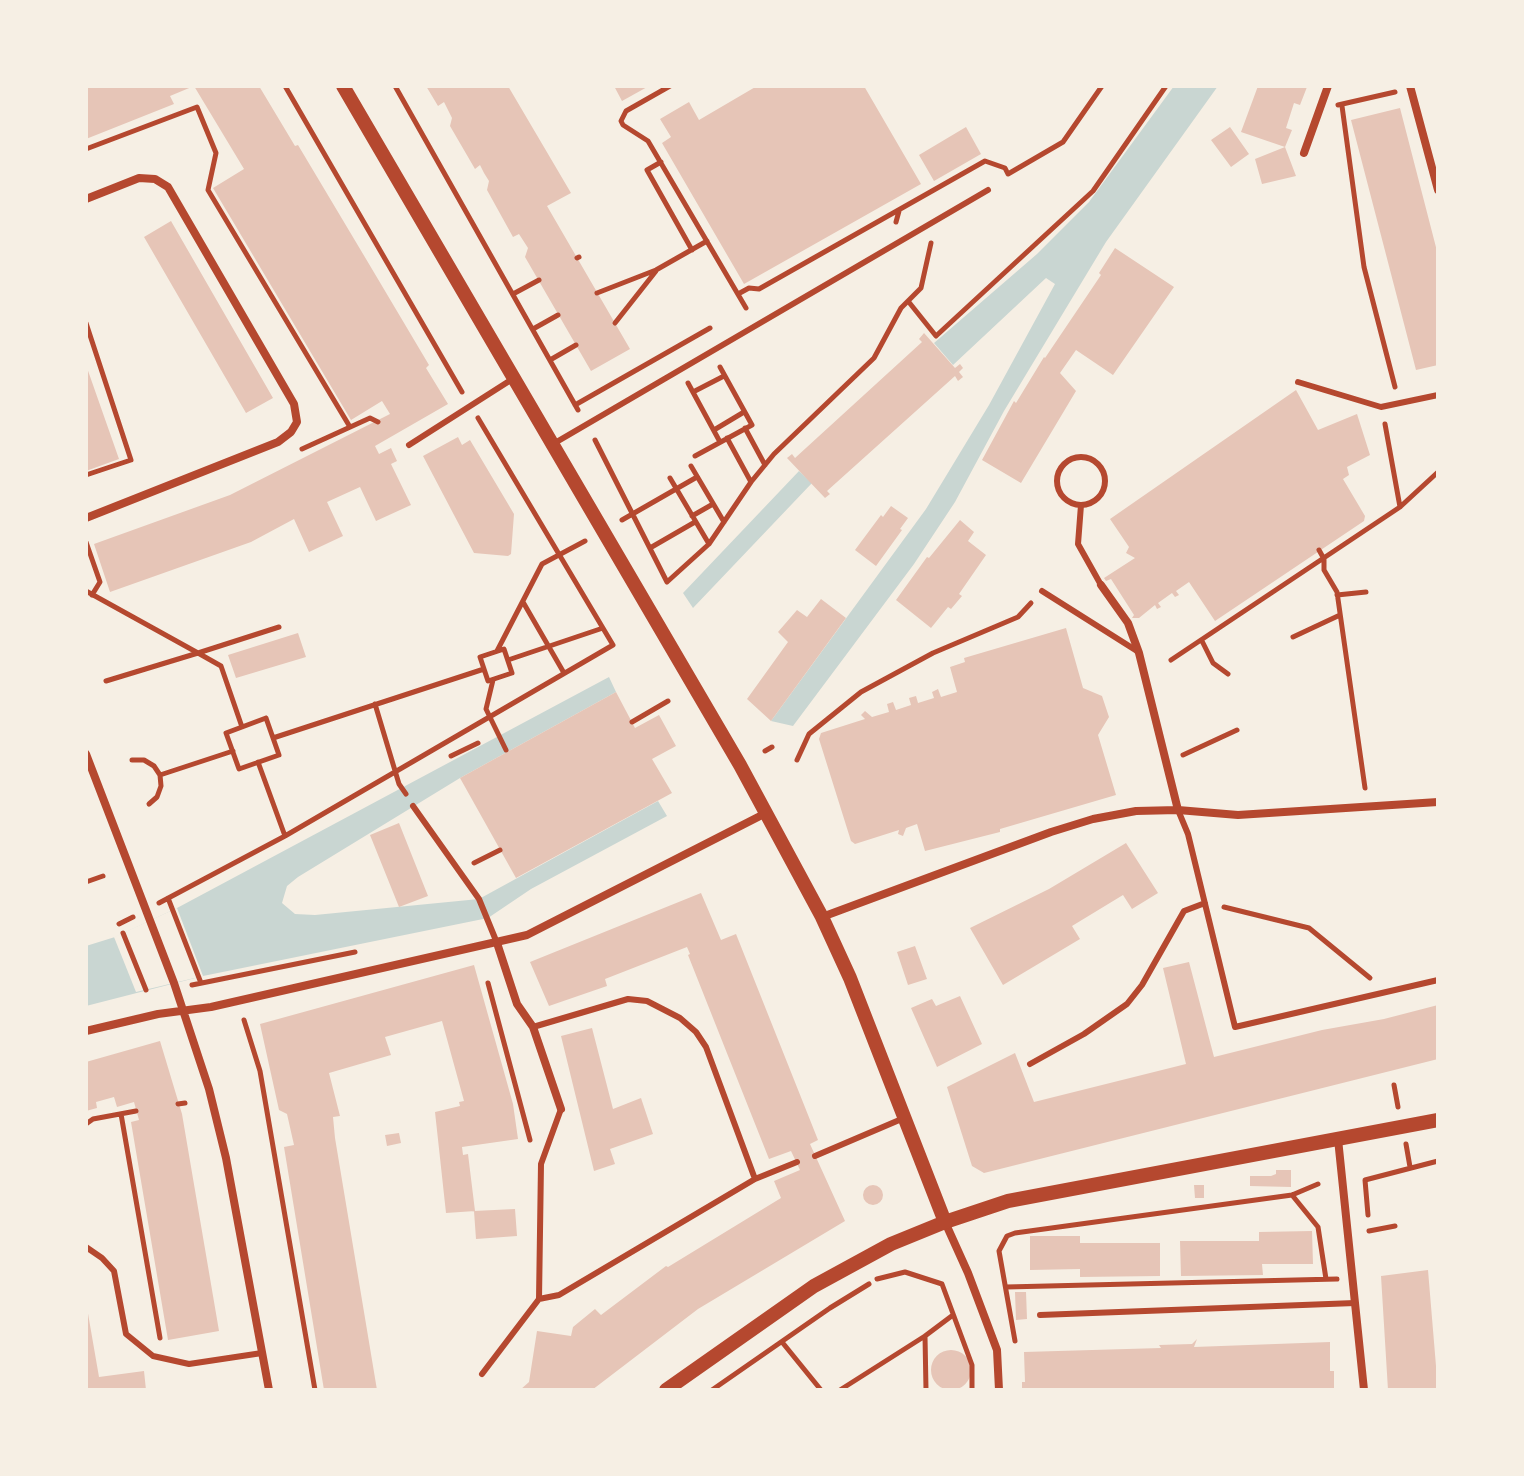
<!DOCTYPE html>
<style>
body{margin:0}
#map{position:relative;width:1524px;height:1476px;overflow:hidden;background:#f6efe4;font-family:Arial,sans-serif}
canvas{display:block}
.frame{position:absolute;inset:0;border:88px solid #f6efe4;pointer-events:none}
</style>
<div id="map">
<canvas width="1524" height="1476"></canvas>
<div class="frame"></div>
</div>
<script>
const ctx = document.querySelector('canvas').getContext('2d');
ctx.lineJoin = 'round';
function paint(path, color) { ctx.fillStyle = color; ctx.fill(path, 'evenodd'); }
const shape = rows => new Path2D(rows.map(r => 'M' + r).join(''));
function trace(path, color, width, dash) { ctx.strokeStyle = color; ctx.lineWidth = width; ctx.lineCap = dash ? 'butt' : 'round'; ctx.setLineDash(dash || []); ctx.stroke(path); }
paint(shape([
 [1174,86,1218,86,1106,242,1004,411,955,502,914,564,793,726,771,721,926,509,989,405,1055,284,1046,278,953,365,934,343,1037,254,1089,202],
 [799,471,812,483,693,608,683,593],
 [609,677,616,692,460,778,298,877,287,886,282,903,295,914,315,915,479,899,658,801,667,816,531,889,488,918,203,976,86,1006,86,946,115,937,177,908]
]), '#c9d6d2');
paint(shape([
 [177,908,203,976,136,992,114,937]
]), '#f6efe4');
paint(shape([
 [86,86,194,86,170,96,174,104,86,139],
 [194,86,259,86,295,146,298,145,369,264,429,365,426,368,448,404,375,446,379,454,391,448,397,461,391,464,411,505,376,521,360,487,327,502,343,536,309,552,294,519,251,542,110,592,94,544,230,495,390,414,382,401,351,420,213,188,244,169],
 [426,86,508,86,571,193,547,206,630,349,591,371,525,257,528,248,519,234,513,237,487,190,489,181,484,173,480,165,475,169,450,126,452,118,444,102,438,106],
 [614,86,649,86,622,101],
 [757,86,864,86,921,184,744,284,662,143,671,137,660,119,689,102,699,120],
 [1258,86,1307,87,1300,105,1294,103,1286,128,1292,130,1285,147,1296,176,1262,184,1255,159,1285,147,1241,132],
 [1400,108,1438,255,1438,365,1416,370,1351,120],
 [966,127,981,154,934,181,919,155],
 [1230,127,1249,154,1231,167,1211,140],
 [171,221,273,398,246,413,144,237],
 [1115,248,1174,287,1113,375,1076,350,1060,373,1076,391,1021,483,982,460,1014,401,1016,403,1044,357,1045,358,1101,275,1099,273],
 [924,333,955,368,960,364,963,368,959,372,963,377,958,381,955,376,827,491,830,494,825,498,787,458,792,454,795,458,922,342,919,339],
 [86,365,119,459,86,471],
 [1296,390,1318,430,1357,414,1370,455,1347,467,1349,475,1343,479,1365,516,1364,521,1215,621,1189,582,1176,591,1179,595,1175,597,1172,593,1158,603,1161,607,1157,609,1155,605,1139,618,1132,618,1134,615,1111,579,1106,581,1104,578,1135,558,1126,553,1129,547,1110,519],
 [458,437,462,445,470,440,514,514,511,554,508,556,474,553,423,456],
 [891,506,908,518,900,529,902,530,876,566,855,550,881,515,883,517],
 [960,520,974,532,968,541,986,555,959,594,962,596,951,609,948,607,931,628,896,600,927,557,929,558],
 [821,599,846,618,771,721,747,699,788,642,778,632,797,610,807,617],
 [1066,628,1083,688,1102,696,1109,717,1098,735,1116,795,1000,829,1000,832,925,851,917,824,906,828,903,836,898,834,899,830,855,844,851,841,819,739,821,733,865,719,861,715,865,711,872,717,889,712,887,704,893,702,896,710,911,705,909,698,916,696,918,703,934,698,932,692,938,689,941,697,957,692,950,667,965,662,964,658],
 [298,633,306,657,236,678,228,655],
 [616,692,635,728,659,715,676,746,652,759,672,793,516,878,460,778],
 [399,823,428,896,399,907,370,835],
 [1126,843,1158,893,1132,909,1123,895,1072,926,1080,939,1003,985,970,928,1049,889],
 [701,893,721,940,736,934,818,1140,810,1144,845,1221,698,1309,592,1390,520,1390,529,1382,537,1331,571,1336,573,1327,595,1309,601,1315,666,1266,668,1267,781,1198,774,1181,800,1170,791,1151,769,1159,688,955,690,954,687,947,605,979,607,986,549,1006,530,962],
 [915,946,927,979,908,985,897,952],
 [1189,962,1214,1057,1322,1030,1384,1019,1438,1005,1438,1059,984,1173,972,1166,947,1087,1015,1053,1034,1102,1186,1064,1163,968],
 [474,965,513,1104,518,1139,462,1147,463,1155,468,1154,475,1211,446,1213,435,1112,460,1106,459,1102,464,1101,442,1021,385,1037,391,1055,329,1073,340,1116,333,1117,335,1138,377,1390,324,1390,284,1147,294,1145,287,1114,279,1110,260,1024],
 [960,996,982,1044,937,1067,911,1008,932,999,936,1006],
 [592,1028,613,1109,641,1098,653,1134,610,1149,615,1164,594,1171,561,1036],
 [160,1041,182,1114,219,1331,168,1340,131,1122,139,1120,134,1102,117,1107,114,1097,96,1102,97,1108,86,1111,86,1062],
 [399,1133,401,1143,387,1146,385,1135],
 [1276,1170,1291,1170,1291,1187,1250,1186,1250,1176,1271,1176,1276,1174],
 [1194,1185,1204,1185,1204,1198,1195,1198],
 '863 1195a10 10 0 1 1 20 0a10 10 0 1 1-20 0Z',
 [515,1209,517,1236,476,1239,474,1211],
 [1312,1231,1313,1264,1262,1264,1263,1275,1181,1276,1180,1241,1259,1241,1259,1232],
 [1030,1236,1080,1236,1080,1243,1160,1243,1160,1276,1080,1277,1080,1269,1030,1270],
 [1428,1270,1438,1390,1388,1390,1381,1276],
 [1015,1292,1026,1292,1027,1319,1016,1320],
 [86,1302,99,1377,144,1371,146,1390,86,1390],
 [1197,1339,1194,1347,1330,1342,1330,1371,1334,1371,1334,1390,1022,1390,1022,1382,1025,1382,1024,1352,1161,1348,1159,1345,1192,1344],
 '931 1370a20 20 0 1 1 40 0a20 20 0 1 1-40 0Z'
]), '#e6c5b7');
trace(shape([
 [285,86,462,392],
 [395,86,578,410],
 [670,86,626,111,621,121,623,125,648,141,746,308],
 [1338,105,1395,92],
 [1342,106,1364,267,1395,387],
 [86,149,197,107,216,153,208,190,350,427],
 [661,162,647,170,692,250],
 [1008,174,1063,142,1102,86],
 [896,222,899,211],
 [577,258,579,257],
 [597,293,656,270,707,241],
 [513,294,539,280],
 [738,294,749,288,759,289,985,161,1005,168,1008,174],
 [908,301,936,336,1093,191,1166,86],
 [86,323,131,460,86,475],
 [615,323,656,271],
 [533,329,558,315],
 [550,360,576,345],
 [688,383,720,442],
 [693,392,724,376],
 [575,405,710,328],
 [1385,424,1400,507],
 [745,428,765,465],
 [714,430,744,412],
 [727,438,751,482],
 [595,440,667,582],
 [302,449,370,418,378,422],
 [695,456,752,425,720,367],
 [691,466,724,522],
 [670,478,709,544],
 [692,516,713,504],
 [622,520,697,477],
 [86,542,100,582,92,595],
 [650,548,695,522],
 [1319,550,1324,559,1324,570,1337,592,1365,788],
 [667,582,709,544,751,482,774,454,874,358,901,308,921,288,931,243],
 [86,591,198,653,279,627],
 [1337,595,1366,592],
 [523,602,564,673],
 [1293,637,1340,615],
 [1202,641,1213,663,1228,674],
 [504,649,512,673,488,681,480,657,504,649],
 [497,651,542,564,585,541],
 [508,660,603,628],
 [1171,660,1400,507,1438,472],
 [493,680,486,709,506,750],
 [106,681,198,653,221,666,242,727],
 [375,704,399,784,406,794],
 [266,718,279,755,239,769,226,733,266,718],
 [632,722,668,701],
 [273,738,484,669],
 [765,751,772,747],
 [1183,755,1237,730],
 [451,756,478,743],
 [132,760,144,760,154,766,160,775,161,786,157,797,149,804],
 [797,760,809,734,861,692,933,653,1018,617,1031,603],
 [258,762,285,836],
 [160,775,233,751],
 [474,863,500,850],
 [86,882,103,876],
 [168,898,201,983],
 [159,903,285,836,613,645,478,418],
 [1224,907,1309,928,1370,978],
 [119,924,133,917],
 [123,933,146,990],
 [488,983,530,1140],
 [192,985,355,952],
 [244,1020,260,1071,315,1390],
 [1394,1085,1398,1107],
 [178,1104,185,1103],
 [121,1114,160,1338],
 [86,1124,93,1119,136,1111],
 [1406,1144,1410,1167],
 [1292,1195,1318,1227,1326,1279],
 [1368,1215,1365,1180,1438,1161],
 [1369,1231,1395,1226],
 [877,1279,905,1272,942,1284,972,1365,972,1390],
 [1006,1287,1337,1279],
 [1015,1341,999,1251,1007,1236,1015,1233,1292,1195,1318,1184],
 [782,1342,821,1390],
 [712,1390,830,1308,869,1284],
 [840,1390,925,1336],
 [926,1390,925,1336,953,1315]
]), '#b5482f', 5);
trace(shape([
 [1298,382,1381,407,1438,395],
 [553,444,988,190],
 [409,445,514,378],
 '1057 481a24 24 0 1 1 48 0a24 24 0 1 1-48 0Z',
 [1081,505,1078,544,1101,585],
 [1042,591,1137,651],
 [413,806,479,899,497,943],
 [1178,810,1188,834,1235,1027,1438,980],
 [533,1027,628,999,647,1001,680,1018,696,1032,706,1047,755,1179],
 [1030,1064,1084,1034,1127,1004,1142,985,1184,911,1205,903],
 [815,1156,904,1118],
 [86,1247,102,1258,114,1271,126,1334,153,1356,189,1364,262,1353],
 [539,1299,541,1164,561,1109],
 [1040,1315,1355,1303],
 [482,1374,539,1299,559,1295,755,1179,797,1162]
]), '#b5482f', 6);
trace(shape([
 [1410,86,1438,190],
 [1304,153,1328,86],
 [86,199,139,178,155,179,168,187,294,404,297,422,291,432,278,442,86,518],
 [1101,585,1128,623,1139,653,1178,810],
 [86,754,174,983,209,1089,226,1158,269,1390],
 [822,917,1051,832,1093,819,1136,811,1178,810,1238,815,1438,802],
 [497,943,517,1004,533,1027,561,1109],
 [86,1031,158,1014,211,1007,527,935,766,813],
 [1338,1139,1364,1390],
 [945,1222,968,1273,997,1350,999,1390]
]), '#b5482f', 8);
trace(shape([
 [343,86,740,765,822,917,850,978,945,1222],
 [666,1390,814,1286,891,1244,945,1222,1008,1201,1438,1120]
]), '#b5482f', 14);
</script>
